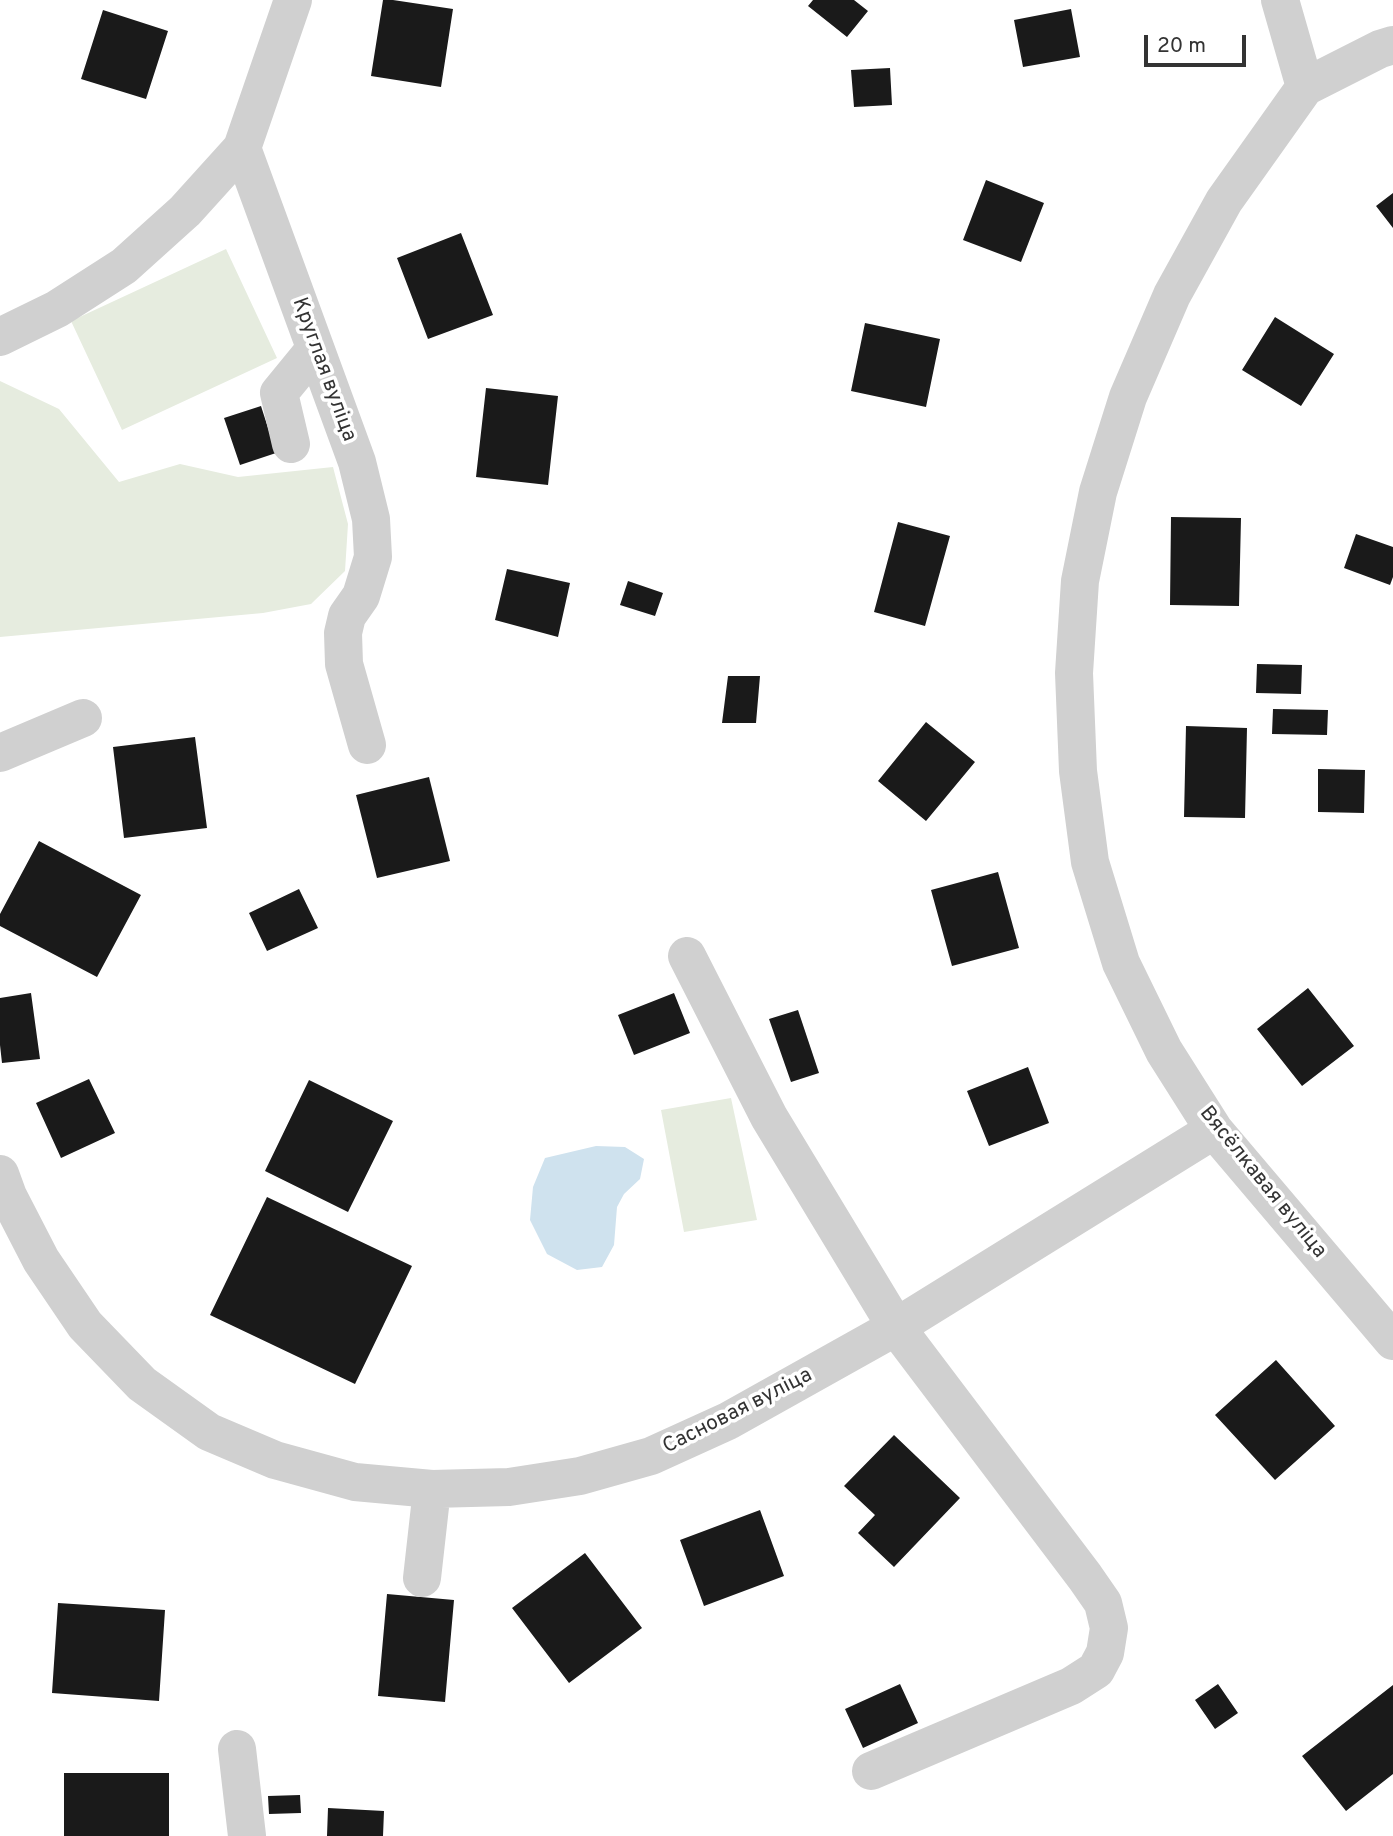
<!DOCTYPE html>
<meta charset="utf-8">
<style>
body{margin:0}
#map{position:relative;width:1393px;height:1836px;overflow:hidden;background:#fff;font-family:Overpass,sans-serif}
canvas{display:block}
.scale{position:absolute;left:1144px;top:35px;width:102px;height:32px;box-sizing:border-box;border:4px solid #333;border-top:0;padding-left:9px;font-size:21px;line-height:24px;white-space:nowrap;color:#333;-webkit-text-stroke:5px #fff;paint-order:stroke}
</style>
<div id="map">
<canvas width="1393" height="1836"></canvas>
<div class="scale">20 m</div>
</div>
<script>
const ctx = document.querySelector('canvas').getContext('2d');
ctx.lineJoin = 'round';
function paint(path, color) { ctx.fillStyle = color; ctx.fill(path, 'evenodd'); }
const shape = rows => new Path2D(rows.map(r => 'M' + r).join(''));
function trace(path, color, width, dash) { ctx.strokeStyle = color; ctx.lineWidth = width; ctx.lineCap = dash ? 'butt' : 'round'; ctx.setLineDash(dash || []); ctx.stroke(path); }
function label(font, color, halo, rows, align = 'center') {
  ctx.font = font + ' Overpass,sans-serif'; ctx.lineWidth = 7; ctx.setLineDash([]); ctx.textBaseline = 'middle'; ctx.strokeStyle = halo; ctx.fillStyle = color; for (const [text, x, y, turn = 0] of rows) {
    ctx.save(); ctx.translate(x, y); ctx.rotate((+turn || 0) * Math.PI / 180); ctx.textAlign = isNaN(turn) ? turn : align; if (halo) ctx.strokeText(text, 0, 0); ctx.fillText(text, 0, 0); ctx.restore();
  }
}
paint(shape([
 [226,249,277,358,122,430,71,321],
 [0,381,59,409,119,482,180,464,238,477,333,467,348,524,345,571,311,604,263,613,0,637],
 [731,1098,757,1220,684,1232,661,1110]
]), '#e6ecdf');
paint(shape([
 [596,1146,625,1147,644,1159,640,1179,624,1194,617,1207,614,1245,602,1267,577,1270,547,1254,530,1220,533,1187,545,1158]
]), '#cfe2ee');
paint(shape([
 [383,0,393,0,453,9,441,87,371,76],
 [813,0,854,0,868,11,847,37,808,6],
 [1071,9,1080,57,1023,67,1014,20],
 [103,10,168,31,146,99,81,79],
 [890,68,892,105,854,107,851,70],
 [986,180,1044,203,1021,262,963,240],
 [1393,193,1393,228,1376,206],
 [461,233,493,315,428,339,397,258],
 [1275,317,1334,354,1301,406,1242,370],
 [865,323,940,339,926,407,851,391],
 [486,388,558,396,548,485,476,477],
 [261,406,276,453,240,465,224,418],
 [1171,517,1241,518,1239,606,1170,605],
 [898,522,950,536,925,626,874,612],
 [1356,534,1393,547,1393,577,1390,585,1344,568],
 [507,569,570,583,558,637,495,620],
 [628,581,663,593,655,616,620,605],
 [1257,664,1302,665,1301,694,1256,693],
 [728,676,760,676,756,723,722,723],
 [1273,709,1328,710,1327,735,1272,734],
 [926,722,975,762,926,821,878,781],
 [1186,726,1247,728,1245,818,1184,817],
 [195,737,207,828,124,838,113,747],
 [1318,769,1365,770,1364,813,1318,812],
 [429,777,450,861,377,878,356,795],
 [39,841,141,895,97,977,0,926,0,914],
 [998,872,1019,948,952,966,931,890],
 [299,889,318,928,267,951,249,913],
 [1308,988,1354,1046,1302,1086,1257,1029],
 [31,993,40,1059,2,1063,0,1045,0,998],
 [674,993,690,1033,634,1055,618,1015],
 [798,1010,819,1073,791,1082,769,1019],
 [1028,1067,1049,1123,989,1146,967,1091],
 [89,1079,115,1133,61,1158,36,1103],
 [309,1080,393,1121,348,1212,265,1171],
 [267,1197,412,1266,355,1384,210,1315],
 [1276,1360,1335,1426,1275,1480,1215,1415],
 [894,1435,960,1498,894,1567,858,1533,875,1515,844,1486],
 [760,1510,784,1576,704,1606,680,1540],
 [585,1553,642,1628,569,1683,512,1608],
 [387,1594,454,1600,445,1702,378,1696],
 [58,1603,165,1610,159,1701,52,1693],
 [900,1684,918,1723,863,1748,845,1709],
 [1218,1684,1238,1713,1215,1729,1195,1700],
 [1393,1685,1393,1774,1346,1811,1302,1756],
 [64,1773,169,1773,169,1836,64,1836],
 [300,1795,301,1813,269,1814,268,1796],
 [328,1808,384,1811,383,1836,327,1836]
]), '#1a1a1a');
trace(shape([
 [1280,0,1305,87],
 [1393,45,1380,49,1305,87,1224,201,1172,295,1128,397,1098,492,1080,581,1074,673,1078,771,1090,862,1121,963,1164,1051,1214,1130,1393,1341],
 [242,148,357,462,371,519,373,557,361,596,347,616,343,633,344,664,367,745],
 [0,337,57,309,124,266,185,211,242,148,293,0],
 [291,444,279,393,315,349],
 [0,753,83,718],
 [687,956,769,1117,896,1327,1085,1577,1103,1603,1109,1628,1105,1653,1096,1670,1071,1686,871,1771],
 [0,1174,8,1196,41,1260,85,1325,142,1384,209,1432,275,1460,355,1482,432,1489,509,1487,580,1476,651,1456,728,1421,896,1327,1214,1130],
 [422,1578,432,1489],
 [237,1749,247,1836]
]), '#d0d0d0', 38);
label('21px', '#333', '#fff', [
 ["Круглая вуліца",323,370,70],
 ["Вясёлкавая вуліца",1262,1183,51],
 ["Сасновая вуліца",738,1412,-27]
]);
</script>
